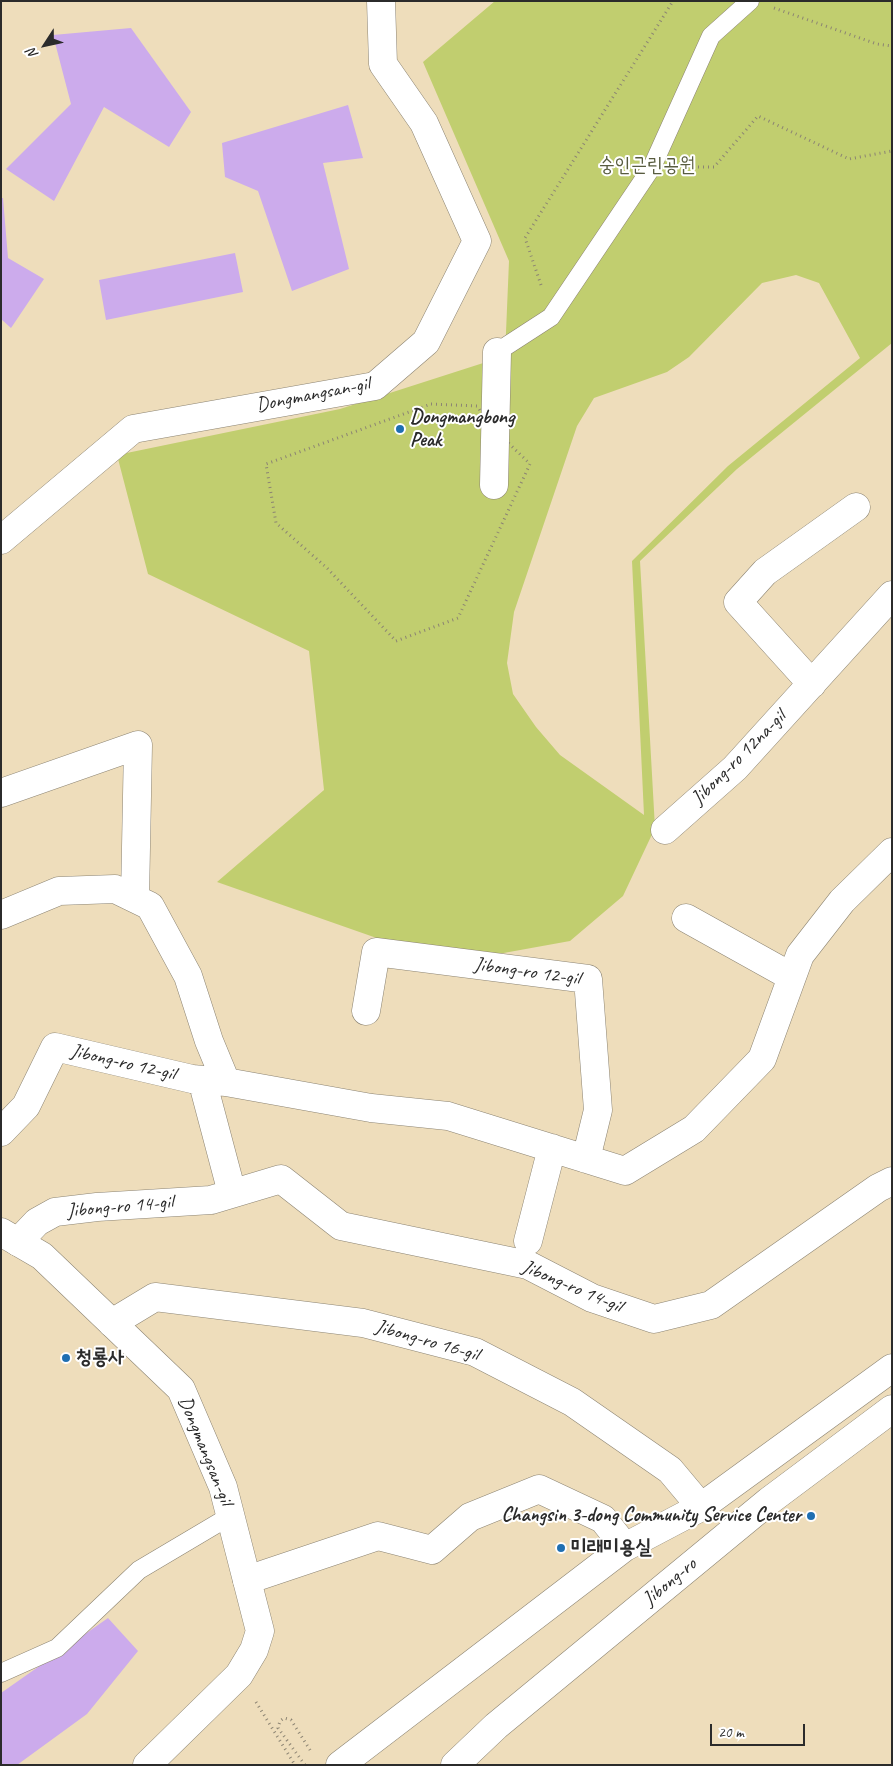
<!DOCTYPE html>
<meta charset="utf-8">
<style>
body{margin:0}
#map{position:relative;width:893px;height:1766px;overflow:hidden;background:#edb;font-family:Caveat,sans-serif}
canvas{display:block}
.frame{position:absolute;inset:0;border:2px solid #2b2b2b;pointer-events:none}
.north{position:absolute;left:20px;top:20px;width:50px;height:50px;-webkit-text-stroke:4px #fff;paint-order:stroke;rotate:235deg;font-size:14px;font-weight:700;line-height:20px;text-align:center;color:#2b2b2b}
.north::after{content:'';display:block;margin:auto;width:18px;height:22px;background:#2b2b2b;clip-path:polygon(50% 0,100% 100%,50% 72%,0 100%)}
.scale{position:absolute;left:710px;top:1724px;width:95px;height:22px;box-sizing:border-box;border:2px solid #2b2b2b;border-top:0;padding-left:6px;font-size:15px;line-height:18px;white-space:nowrap;color:#2b2b2b;-webkit-text-stroke:4px #fff;paint-order:stroke}
</style>
<div id="map">
<canvas width="893" height="1766"></canvas>
<div class="frame"></div>
<div class="north">N</div>
<div class="scale">20 m</div>
</div>
<script>
const ctx = document.querySelector('canvas').getContext('2d');
ctx.lineJoin = 'round';
function paint(path, color) { ctx.fillStyle = color; ctx.fill(path, 'evenodd'); }
const shape = rows => new Path2D(rows.map(r => 'M' + r).join(''));
function trace(path, color, width, dash) { ctx.strokeStyle = color; ctx.lineWidth = width; ctx.lineCap = dash ? 'butt' : 'round'; ctx.setLineDash(dash || []); ctx.stroke(path); }
function label(font, color, halo, rows, align = 'center') {
  ctx.font = font + ' Caveat,"Poor Story",sans-serif'; ctx.lineWidth = 4; ctx.setLineDash([]); ctx.textBaseline = 'middle'; ctx.strokeStyle = halo; ctx.fillStyle = color; for (const [text, x, y, turn = 0] of rows) {
    ctx.save(); ctx.translate(x, y); ctx.rotate((+turn || 0) * Math.PI / 180); ctx.textAlign = isNaN(turn) ? turn : align; if (halo) ctx.strokeText(text, 0, 0); ctx.fillText(text, 0, 0); ctx.restore();
  }
}
paint(shape([
 [495,1,892,1,892,343,737,469,640,561,655,828,623,896,570,941,487,956,388,942,217,882,324,790,309,651,148,574,117,455,340,409,505,356,509,261,423,62],
 [796,275,819,283,860,358,728,466,632,561,644,815,560,755,536,727,513,694,507,663,514,612,577,426,594,398,667,372,689,357,762,283]
]), '#c1ce6f');
paint(shape([
 [131,28,191,112,169,147,104,107,54,201,6,169,71,104,53,35],
 [348,105,363,158,323,163,349,269,292,291,258,191,225,177,222,143],
 [1,198,3,198,8,258,44,279,11,328,1,319],
 [235,253,243,292,106,320,99,280],
 [108,1618,138,1651,87,1714,17,1765,1,1765,1,1693]
]), '#ccabec');
const lane = shape([
 [497,352,551,317,652,167,711,36,750,1],
 [1,1673,57,1648,139,1570,230,1516]
]);
const street = shape([
 [494,485,497,352],
 [1,540,133,429,375,386,426,342,477,241,424,123,383,64,381,1],
 [812,684,738,602,765,572,856,507],
 [1,793,138,745,135,898],
 [665,830,735,768,892,595],
 [1,915,59,891,115,889,150,906,188,976,209,1041,226,1082,371,1108,448,1116,625,1171,694,1129,762,1059,800,955,842,901,892,852],
 [686,918,792,977],
 [366,1011,376,952,588,979,598,1110,586,1159],
 [202,1080,232,1193],
 [1,1132,26,1106,55,1047,192,1079,226,1082],
 [528,1241,552,1148],
 [18,1242,37,1222,55,1212,97,1207,211,1200,281,1179,341,1226,528,1265,592,1298,654,1319,711,1305,878,1188,892,1181],
 [112,1323,155,1297,363,1323,475,1352,572,1402,670,1470,701,1507],
 [247,1580,378,1536,432,1550,470,1517,539,1489,603,1519,625,1547],
 [340,1765,625,1547,701,1507,892,1368]
]);
const secondary = shape([
 [1,1232,42,1256,181,1389,223,1487,260,1631,254,1650,239,1675,147,1765],
 [455,1765,496,1726,769,1501,892,1409]
]);
trace(lane, '#8c8473', 19);
trace(street, '#8c8473', 29);
trace(secondary, '#8c8473', 29);
trace(shape([
 [774,8,877,44,892,46],
 [678,167,714,167,758,116,849,159,892,151],
 [541,285,525,238,673,1],
 [431,404,477,406,491,426,530,464,458,618,396,641,327,568,276,523,266,464,431,404],
 [256,1702,295,1765],
 [305,1765,278,1728,280,1721,284,1718,291,1720,312,1753]
]), '#8c8473', 3, [1, 4]);
trace(lane, '#fff', 18);
trace(street, '#fff', 28);
trace(secondary, '#fff', 28);
for (const [x, y, r, color] of [
 [400,429,5,"#1f6fb2"],
 [66,1358,5,"#1f6fb2"],
 [811,1516,5,"#1f6fb2"],
 [561,1548,5,"#1f6fb2"]
]) { const dot = new Path2D(); dot.arc(x, y, r, 0, 2 * Math.PI); ctx.fillStyle = color; ctx.fill(dot); trace(dot, '#fff', 2); }
label('20px', '#585c3f', '#fff', [
 ["숭인근린공원",647,166]
]);
label('20px', '#2b2b2b', '#fff', [
 ["Dongmangsan-gil",313,395,-11],
 ["Jibong-ro 12na-gil",739,758,-45],
 ["Jibong-ro 12-gil",527,972,8],
 ["Jibong-ro 12-gil",123,1063,13],
 ["Jibong-ro 14-gil",120,1207,-5],
 ["Jibong-ro 14-gil",572,1287,23],
 ["Jibong-ro 16-gil",427,1341,16],
 ["Dongmangsan-gil",205,1451,68],
 ["Jibong-ro",670,1582,-40]
]);
label('bold 20px', '#2b2b2b', '#fff', [
 ["Dongmangbong",410,418],
 ["Peak",410,441],
 ["청룡사",76,1358],
 ["Changsin 3-dong Community Service Center",801,1516,"right"],
 ["미래미용실",571,1548]
], 'left');
</script>
